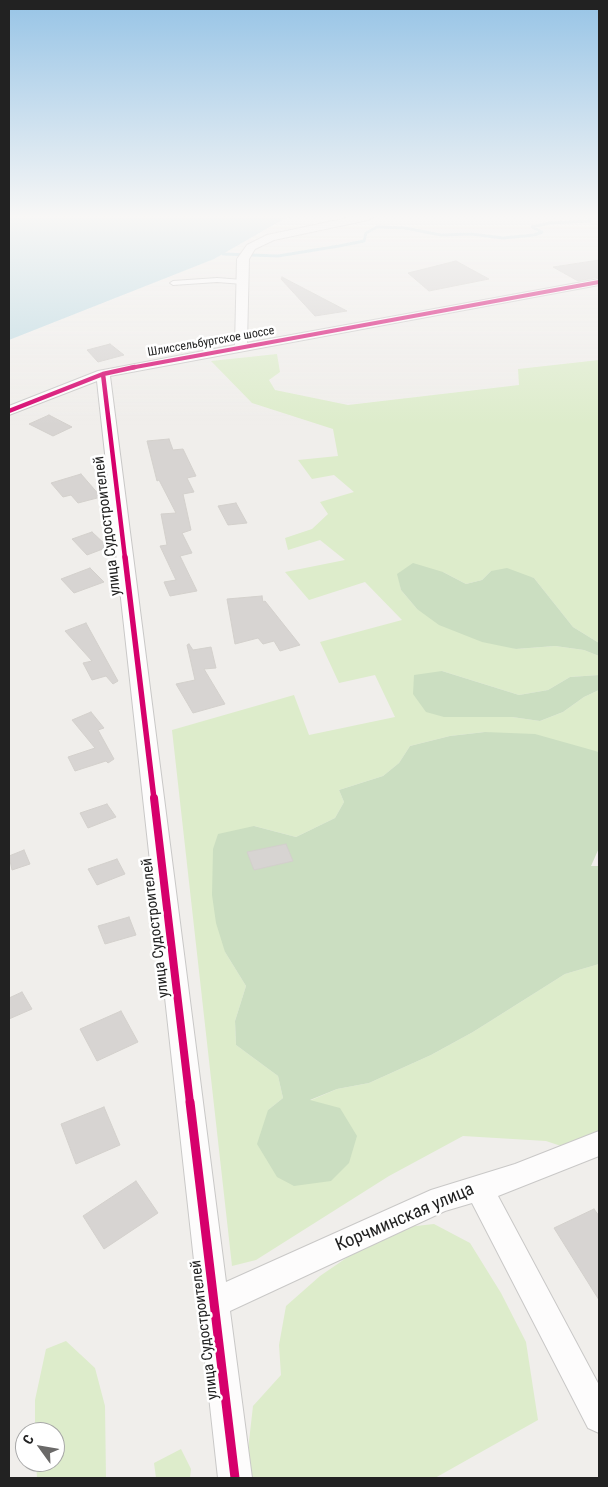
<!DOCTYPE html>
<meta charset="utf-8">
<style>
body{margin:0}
#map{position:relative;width:608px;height:1487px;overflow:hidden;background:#f0eeeb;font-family:"Roboto Condensed",sans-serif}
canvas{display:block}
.frame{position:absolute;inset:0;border:10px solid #222;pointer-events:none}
.north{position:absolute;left:15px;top:1422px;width:50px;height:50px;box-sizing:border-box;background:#fff;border:1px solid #a7a7a7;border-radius:50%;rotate:302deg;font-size:14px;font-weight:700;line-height:20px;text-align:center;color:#222}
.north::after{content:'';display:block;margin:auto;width:18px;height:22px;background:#6a6968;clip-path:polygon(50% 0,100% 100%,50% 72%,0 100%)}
</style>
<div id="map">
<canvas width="608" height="1487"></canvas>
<div class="frame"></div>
<div class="north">С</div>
</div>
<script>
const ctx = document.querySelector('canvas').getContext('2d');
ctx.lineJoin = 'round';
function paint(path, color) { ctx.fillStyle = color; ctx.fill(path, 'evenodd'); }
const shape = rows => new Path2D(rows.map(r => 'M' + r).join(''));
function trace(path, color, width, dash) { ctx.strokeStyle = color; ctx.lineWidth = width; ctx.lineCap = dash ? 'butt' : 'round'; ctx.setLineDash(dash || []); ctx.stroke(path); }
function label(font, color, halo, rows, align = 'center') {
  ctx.font = font + ' "Roboto Condensed",sans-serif'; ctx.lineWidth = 5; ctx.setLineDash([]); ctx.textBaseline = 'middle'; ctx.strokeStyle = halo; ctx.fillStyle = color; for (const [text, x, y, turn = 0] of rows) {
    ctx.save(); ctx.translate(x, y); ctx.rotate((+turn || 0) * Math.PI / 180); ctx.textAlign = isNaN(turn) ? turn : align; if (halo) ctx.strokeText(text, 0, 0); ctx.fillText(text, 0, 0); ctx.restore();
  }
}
paint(shape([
 [277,354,280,372,269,380,275,390,348,405,519,385,518,369,599,360,599,643,573,627,534,578,491,571,482,580,466,584,443,572,398,574,401,590,417,609,516,649,555,646,584,650,599,656,599,675,570,677,548,690,519,695,442,671,444,717,512,717,540,721,563,712,584,697,599,690,599,752,485,732,450,736,410,746,399,763,383,776,339,790,344,802,335,818,296,837,254,826,225,952,246,986,235,1021,236,1045,278,1076,283,1098,268,1110,309,1101,337,1089,369,1083,431,1055,473,1032,565,974,599,964,599,1134,567,1148,546,1141,463,1136,389,1176,256,1260,232,1266,172,730,294,695,309,735,395,717,375,675,339,683,320,642,402,620,365,582,309,600,285,572,345,560,320,540,288,550,285,538,312,529,328,514,320,502,354,492,334,475,312,479,298,460,338,456,333,429,252,403,211,361],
 [434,1224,470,1243,501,1293,526,1342,538,1420,435,1478,253,1478,247,1459,253,1406,281,1375,279,1345,286,1306,320,1276,355,1252,407,1227],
 [66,1341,95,1368,105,1406,106,1478,37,1478,36,1462,55,1462,55,1432,35,1432,35,1400,46,1349],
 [181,1449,191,1469,190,1478,156,1478,154,1463]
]), '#ddeccb');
paint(shape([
 [413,563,443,572,466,584,482,580,491,571,507,568,534,578,573,627,599,643,599,656,584,650,555,646,516,649,482,642,439,625,417,609,401,590,397,574],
 [442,671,519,695,548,690,570,677,599,675,599,690,584,697,563,712,540,721,512,717,444,717,426,712,413,694,414,675],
 [485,732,535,734,599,752,599,848,591,866,599,866,599,964,565,974,473,1032,431,1055,369,1083,337,1089,310,1100,340,1108,357,1136,349,1163,331,1181,294,1186,277,1177,257,1144,268,1110,283,1098,278,1076,236,1045,235,1021,246,986,225,952,216,923,212,895,213,849,218,834,254,826,296,837,335,818,344,802,339,790,383,776,399,763,410,746,450,736]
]), '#cbdec1');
paint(shape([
 [9,217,291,217,282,220,214,259,9,340]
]), '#bfdbe3');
trace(shape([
 [223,254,278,256,339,246,364,241,366,233,377,227,405,228,441,235,471,234,503,238,534,235,542,232,532,227,550,223,590,221,589,217]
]), '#bfdbe3', 3);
const building = shape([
 [599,260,599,277,578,281,553,267,599,260],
 [456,261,489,279,429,291,408,273,456,261],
 [282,277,347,311,315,316,281,279,282,277],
 [110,344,124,355,98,362,87,350,110,344],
 [49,415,72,427,53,436,29,424,49,415],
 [169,439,173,450,183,449,196,476,187,478,194,492,183,494,191,530,182,533,192,553,180,556,197,591,170,596,164,582,176,580,160,546,167,545,161,514,176,513,159,480,157,481,147,441,169,439],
 [81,474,101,497,78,503,71,495,63,497,51,483,81,474],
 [236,503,247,523,228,525,218,506,236,503],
 [92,532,108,547,87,555,72,539,92,532],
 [90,568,104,582,74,593,61,579,90,568],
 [262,596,263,602,265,601,300,645,280,651,274,641,263,644,258,638,235,644,227,599,262,596],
 [86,623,118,681,113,684,106,676,92,680,83,663,92,661,65,631,86,623],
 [189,644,193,650,211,647,216,668,204,669,225,704,193,713,176,684,195,680,187,645,189,644],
 [91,712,104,728,98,730,114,759,108,763,106,761,75,771,68,757,95,748,72,720,91,712],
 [107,804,116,817,88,828,80,813,107,804],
 [286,844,293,861,254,870,247,852,286,844],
 [24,850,30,864,12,870,9,856,24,850],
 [117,859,125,874,97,885,88,869,117,859],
 [129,917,136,935,105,944,98,926,129,917],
 [22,992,32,1009,9,1019,9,998,22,992],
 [121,1011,138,1042,97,1061,80,1029,121,1011],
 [104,1107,120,1145,76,1164,61,1124,104,1107],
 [136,1181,158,1213,104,1249,83,1216,136,1181],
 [594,1209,599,1216,599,1300,554,1228,594,1209]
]);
paint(building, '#d7d4d2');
trace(building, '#d3d0cc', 1);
const service = shape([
 [217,278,243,280,246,282,243,284,217,282,173,285,170,283,173,281,217,278]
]);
const minor = shape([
 [352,217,373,217,368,220,274,240,255,249,249,259,247,343,599,279,599,285,110,376,226,1282,431,1190,515,1164,599,1131,599,1156,498,1196,599,1385,599,1433,588,1428,472,1203,445,1211,230,1311,252,1478,218,1478,97,381,9,415,9,406,98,371,235,345,237,259,247,245,267,235,352,217]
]);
trace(service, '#c9c8c7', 2);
trace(minor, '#c9c8c7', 2);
paint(service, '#fdfcfc');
paint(minor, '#fdfcfc');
trace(shape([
 [130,368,599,282]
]), '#d6006c', 4);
trace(shape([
 [103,374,125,558],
 [9,411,103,374,135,367]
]), '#d6006c', 4.5);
trace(shape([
 [125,557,154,799]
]), '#d6006c', 5.5);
trace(shape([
 [154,798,190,1103]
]), '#d6006c', 8);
trace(shape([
 [190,1102,235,1478]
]), '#d6006c', 9);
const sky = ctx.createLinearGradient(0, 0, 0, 425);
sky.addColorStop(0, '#97c4e6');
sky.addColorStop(0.51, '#f8f7f6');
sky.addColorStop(1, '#f8f7f600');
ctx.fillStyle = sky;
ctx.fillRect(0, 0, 608, 425);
label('12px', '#222', '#fff', [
 ["Шлиссельбургское шоссе",211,342,-10]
]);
label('15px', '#222', '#fff', [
 ["улица Судостроителей",108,526,-97],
 ["улица Судостроителей",156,928,-97],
 ["улица Судостроителей",205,1330,-97]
]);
label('18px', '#222', '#fff', [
 ["Корчминская улица",405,1218,-23]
]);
</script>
